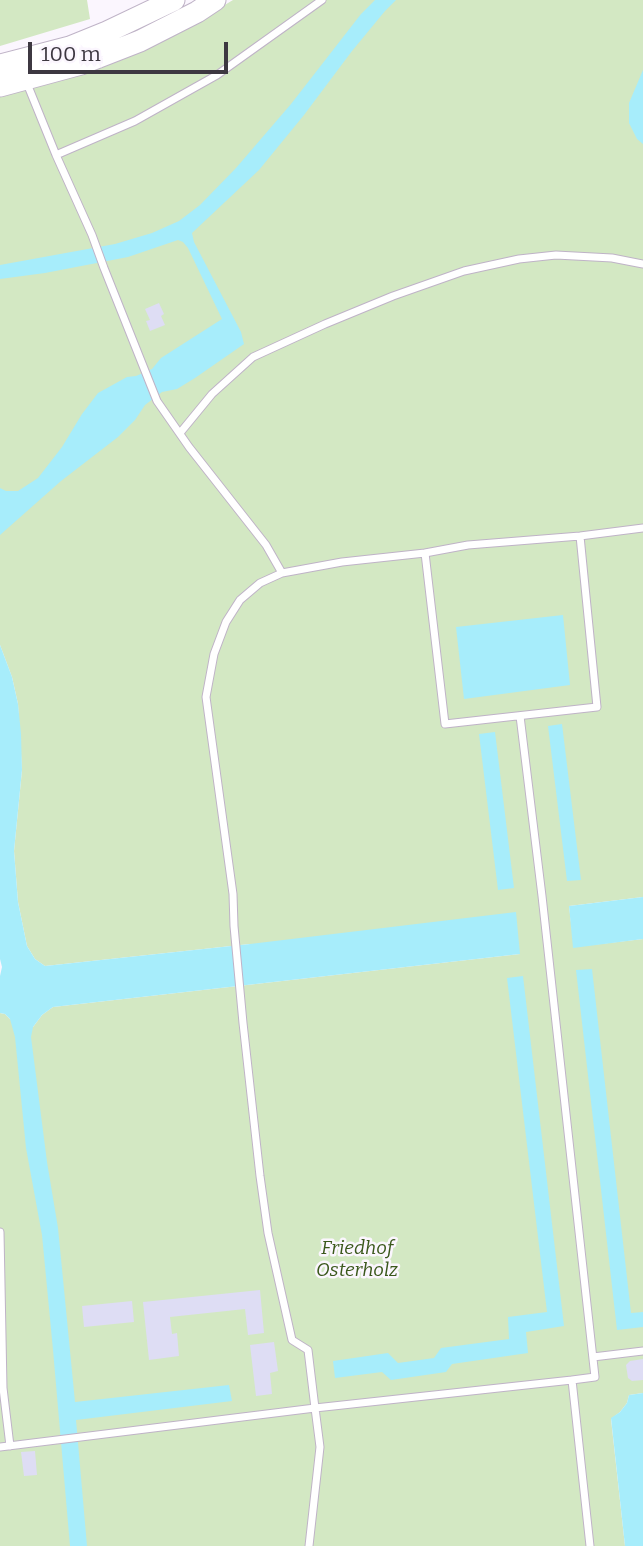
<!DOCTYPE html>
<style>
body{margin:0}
#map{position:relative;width:643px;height:1546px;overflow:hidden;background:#fbf6fe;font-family:Bitter,serif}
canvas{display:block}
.scale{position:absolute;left:28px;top:42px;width:200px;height:32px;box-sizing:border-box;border:4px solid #3d3841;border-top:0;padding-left:9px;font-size:21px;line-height:24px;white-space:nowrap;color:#3d3841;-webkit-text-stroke:5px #fbf6fe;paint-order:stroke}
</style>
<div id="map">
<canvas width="643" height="1546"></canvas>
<div class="scale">100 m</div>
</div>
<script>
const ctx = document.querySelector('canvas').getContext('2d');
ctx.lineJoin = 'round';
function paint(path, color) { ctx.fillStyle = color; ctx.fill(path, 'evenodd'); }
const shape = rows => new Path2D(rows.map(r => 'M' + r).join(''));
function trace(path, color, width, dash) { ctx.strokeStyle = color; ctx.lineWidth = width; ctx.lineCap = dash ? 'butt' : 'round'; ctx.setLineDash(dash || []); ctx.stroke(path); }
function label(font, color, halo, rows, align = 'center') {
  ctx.font = font + ' Bitter,serif'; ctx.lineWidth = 5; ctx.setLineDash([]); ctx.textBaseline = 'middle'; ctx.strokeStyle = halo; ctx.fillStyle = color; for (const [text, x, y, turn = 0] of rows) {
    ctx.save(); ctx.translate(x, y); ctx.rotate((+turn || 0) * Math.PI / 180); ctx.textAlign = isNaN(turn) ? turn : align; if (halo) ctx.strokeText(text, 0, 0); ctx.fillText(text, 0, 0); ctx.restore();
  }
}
paint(shape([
 [0,0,87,0,90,19,0,46],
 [233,0,643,0,643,897,569,906,574,947,643,939,643,1393,629,1395,627,1403,620,1412,611,1419,625,1546,0,1546,0,1013,5,1014,10,1019,33,1027,42,1015,53,1007,520,954,250,944,45,966,35,959,27,946,18,902,14,851,22,770,18,704,12,677,0,645,0,94,223,6]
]), '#d3e8c3');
paint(shape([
 [375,0,396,0,385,11,352,51,304,115,259,170,192,233,194,242,241,332,244,344,195,378,177,389,162,392,145,405,135,420,118,437,61,481,0,535,0,488,6,491,18,491,38,478,62,447,82,414,98,393,127,377,136,376,152,369,161,358,222,319,188,248,183,242,178,240,128,257,45,273,0,279,0,265,115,244,152,233,179,221,200,205,236,168,291,104,361,14],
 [643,70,643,144,637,139,629,123,629,103],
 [563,615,570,685,464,699,456,627],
 [0,645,12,677,18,704,21,734,22,770,14,851,18,902,27,946,35,959,45,966,250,944,516,912,520,954,53,1007,42,1015,33,1027,31,1037,47,1162,58,1228,75,1402,229,1385,232,1401,76,1420,87,1546,70,1546,53,1350,42,1235,26,1148,15,1037,10,1019,5,1014,0,1013,0,976,2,967,0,959],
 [562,724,581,880,567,881,548,726],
 [495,732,514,888,498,890,479,734],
 [643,897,643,939,573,948,569,906],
 [592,969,631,1313,643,1312,643,1327,617,1330,576,970],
 [523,976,564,1326,526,1332,528,1353,452,1364,446,1372,391,1380,382,1372,335,1378,333,1361,388,1353,398,1363,434,1358,441,1348,509,1339,508,1317,547,1312,507,978],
 [643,1393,643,1546,625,1546,611,1418,620,1412,627,1403,629,1395]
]), '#a7edfb');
paint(shape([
 [159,303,164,314,161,316,165,325,150,331,146,321,150,320,145,309],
 [260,1290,264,1333,248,1335,245,1309,170,1317,172,1334,177,1333,179,1356,149,1360,143,1302],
 [132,1301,134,1322,84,1327,82,1306],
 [274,1342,278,1371,270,1373,272,1394,256,1396,250,1345],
 [643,1359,643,1380,632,1381,628,1378,626,1365,630,1361],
 [35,1451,37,1475,24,1476,21,1452]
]), '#deddf4');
const service = shape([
 [26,81,56,155,92,235,104,268,157,401,189,447,266,545,282,573],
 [56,155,135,121,217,75,322,0],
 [180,433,212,394,253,357,325,324,393,296,464,271,519,259,556,255,612,258,643,264],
 [580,536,597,707,445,724,425,553,468,545,580,536,643,528],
 [520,716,542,896,595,1377,572,1380,590,1546],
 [0,1232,3,1388,10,1446],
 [593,1357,643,1351],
 [0,1447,315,1408,572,1380],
 [309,1546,320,1447,315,1408,308,1350,292,1340,268,1233,260,1176,243,1023,234,926,233,894,206,697,214,654,226,622,240,600,260,583,282,573,342,562,425,553]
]);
const secondary = shape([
 [0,65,70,47,107,32,174,0],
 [0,86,81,64,140,41,197,12,215,0]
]);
trace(service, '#bfb3c7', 9);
trace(secondary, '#bfb3c7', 23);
trace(service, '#fff', 7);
trace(secondary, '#fff', 21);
label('italic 19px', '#3a581b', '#fbf6fe', [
 ["Friedhof",357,1249],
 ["Osterholz",357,1271]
]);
</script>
